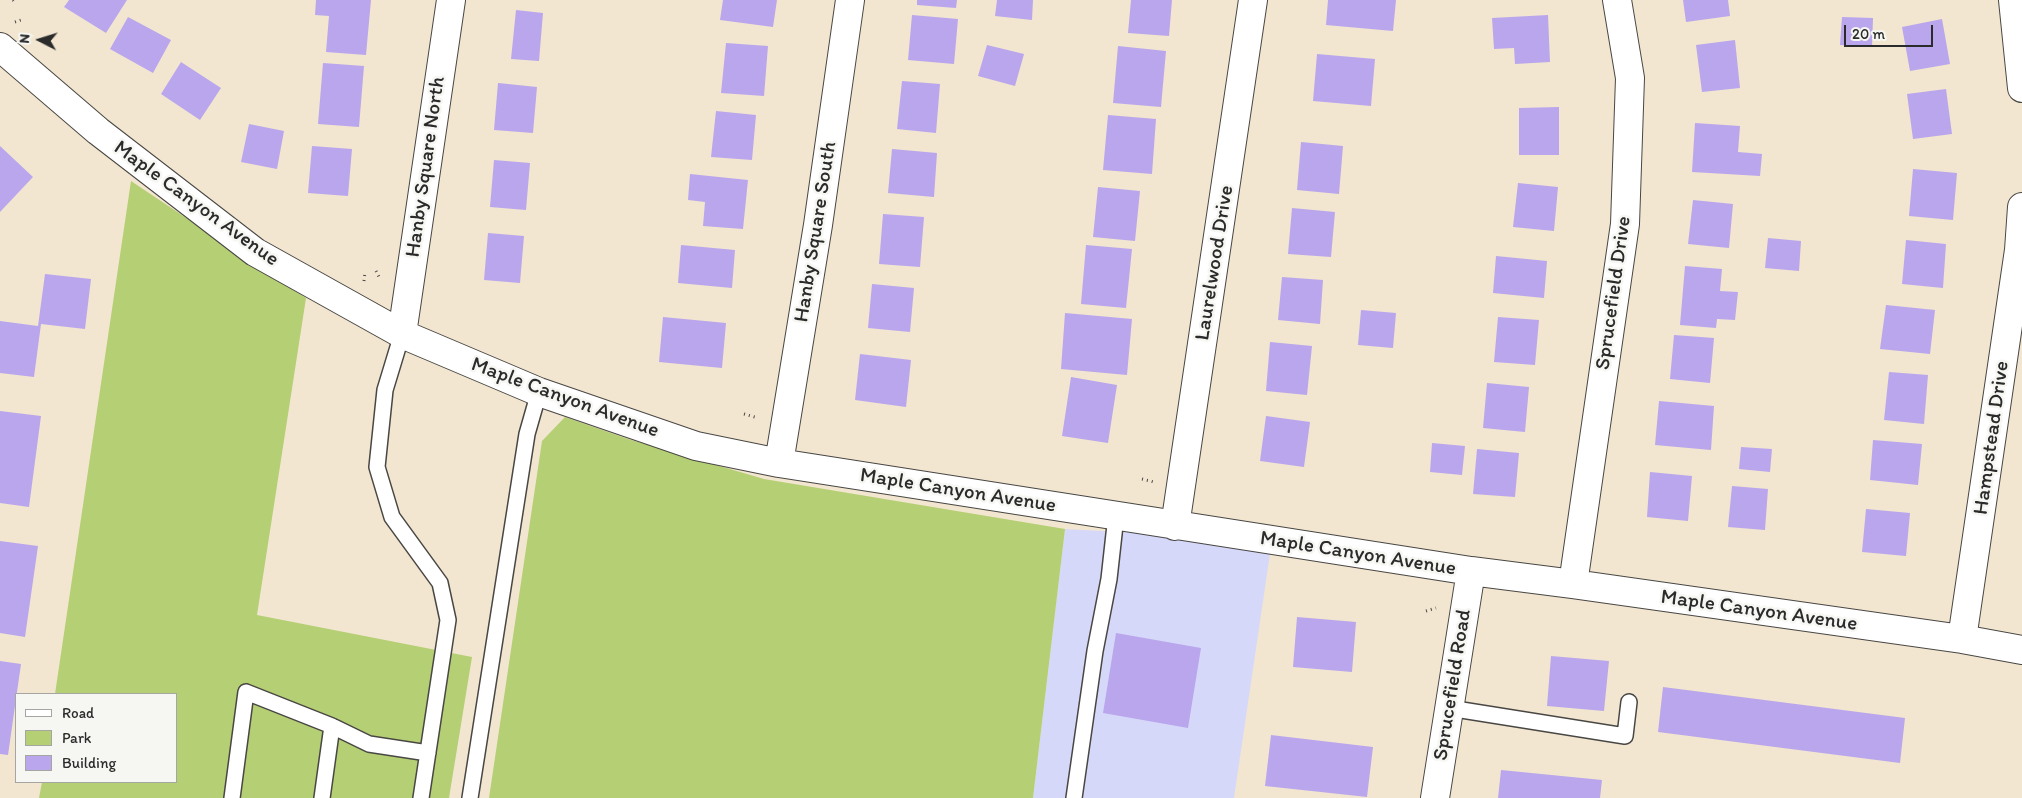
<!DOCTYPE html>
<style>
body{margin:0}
#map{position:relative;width:2022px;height:798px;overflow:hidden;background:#f2e6d0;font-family:Itim,sans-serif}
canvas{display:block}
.legend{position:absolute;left:15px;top:693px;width:162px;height:90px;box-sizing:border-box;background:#f6f6f2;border:1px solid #a5a5a2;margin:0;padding:6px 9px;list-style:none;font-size:15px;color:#2b2b2b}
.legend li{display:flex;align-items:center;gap:10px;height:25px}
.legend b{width:25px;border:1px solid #a5a5a2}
.north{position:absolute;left:15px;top:15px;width:50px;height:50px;-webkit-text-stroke:4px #f6f6f2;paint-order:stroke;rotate:275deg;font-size:14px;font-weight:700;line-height:20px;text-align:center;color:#2b2b2b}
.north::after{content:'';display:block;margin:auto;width:18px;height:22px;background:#2b2b2b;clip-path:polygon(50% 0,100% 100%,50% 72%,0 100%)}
.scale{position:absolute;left:1844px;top:25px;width:89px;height:22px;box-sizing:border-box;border:2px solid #2b2b2b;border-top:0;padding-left:6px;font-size:15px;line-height:18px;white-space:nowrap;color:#2b2b2b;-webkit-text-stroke:4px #f6f6f2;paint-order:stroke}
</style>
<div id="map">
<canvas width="2022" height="798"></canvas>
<ul class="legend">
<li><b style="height:6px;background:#fff"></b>Road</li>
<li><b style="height:14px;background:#b5cf74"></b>Park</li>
<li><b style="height:14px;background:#baa6ec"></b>Building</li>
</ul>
<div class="north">N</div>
<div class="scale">20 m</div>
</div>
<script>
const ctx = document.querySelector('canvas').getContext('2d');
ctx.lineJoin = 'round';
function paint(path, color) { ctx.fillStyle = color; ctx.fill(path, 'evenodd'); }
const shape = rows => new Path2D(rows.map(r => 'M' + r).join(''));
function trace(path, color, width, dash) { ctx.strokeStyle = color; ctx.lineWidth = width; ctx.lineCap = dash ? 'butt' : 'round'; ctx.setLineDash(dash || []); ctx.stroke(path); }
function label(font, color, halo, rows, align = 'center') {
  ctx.font = font + ' Itim,sans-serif'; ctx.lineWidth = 5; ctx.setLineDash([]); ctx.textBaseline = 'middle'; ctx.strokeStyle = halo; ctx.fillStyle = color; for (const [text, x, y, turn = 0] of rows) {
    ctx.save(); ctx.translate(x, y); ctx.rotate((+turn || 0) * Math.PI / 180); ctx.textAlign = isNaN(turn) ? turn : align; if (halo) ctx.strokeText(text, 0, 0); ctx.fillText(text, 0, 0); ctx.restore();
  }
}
paint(shape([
 [1065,529,1272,540,1234,798,1033,798]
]), '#d6d8f9');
paint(shape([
 [131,181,306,298,257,615,472,657,449,798,39,798,42,782,176,782,176,694,55,694],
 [565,417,631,440,764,479,1065,529,1033,798,489,798,542,441]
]), '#b5cf74');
paint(shape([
 [69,0,127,0,106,33,64,7],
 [316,0,371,0,366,55,326,52,329,16,315,15],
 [723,0,777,0,773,27,720,20],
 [917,0,957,0,956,8,917,5],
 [997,0,1033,0,1032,20,995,16],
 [1131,0,1172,0,1169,36,1128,33],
 [1328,0,1396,0,1393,31,1326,25],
 [1683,0,1728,0,1730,16,1686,22],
 [516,10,543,13,539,61,511,59],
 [912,15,958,19,954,64,908,60],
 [1548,15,1550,62,1515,64,1514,48,1494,49,1492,18],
 [128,17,171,40,153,73,110,49],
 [1842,17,1873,18,1872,47,1840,45],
 [1942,19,1950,64,1910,71,1902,27],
 [1735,40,1740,88,1702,92,1696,45],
 [726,43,768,46,764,96,721,93],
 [987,45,1024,54,1015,86,978,76],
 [1118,46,1166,51,1161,107,1113,103],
 [1317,54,1375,59,1371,106,1313,101],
 [181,62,221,88,200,120,161,94],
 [323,63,364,66,359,127,318,124],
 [902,81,940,84,936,133,897,129],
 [498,83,537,87,533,133,494,130],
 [1946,89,1952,134,1913,139,1907,94],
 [1559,107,1559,155,1519,155,1519,108],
 [716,111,756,115,752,160,711,157],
 [1108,115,1156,119,1152,174,1103,170],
 [1695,123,1740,126,1738,152,1762,154,1760,176,1692,172],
 [249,124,284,131,277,169,241,162],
 [1301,142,1343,146,1339,194,1297,190],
 [0,146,33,177,0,212],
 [312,146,352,149,348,196,308,193],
 [892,149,937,153,934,197,888,193],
 [494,160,530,163,526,210,490,207],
 [1913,169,1957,173,1953,220,1909,216],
 [690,174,748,180,743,229,703,226,705,202,688,200],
 [1518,183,1558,187,1554,231,1513,227],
 [1098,187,1140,191,1135,241,1093,237],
 [1693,200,1733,204,1729,248,1688,244],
 [1292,208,1335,212,1331,257,1288,254],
 [883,214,924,217,920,267,879,264],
 [488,233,524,236,520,283,484,280],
 [1768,238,1801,241,1799,271,1765,268],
 [1906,240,1946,244,1943,288,1902,284],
 [681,245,735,250,732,288,678,283],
 [1086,245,1132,249,1126,308,1081,304],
 [1496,256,1547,261,1544,298,1493,293],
 [1685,266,1722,269,1720,291,1738,292,1735,320,1717,319,1716,328,1680,325],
 [45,274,91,279,85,329,41,324,34,377,0,373,0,321,38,326],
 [1282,277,1323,280,1320,324,1278,320],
 [872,284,914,288,910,332,868,328],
 [1886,305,1935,310,1930,354,1880,349],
 [1361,310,1396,313,1393,348,1358,345],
 [1065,313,1132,319,1127,375,1061,369],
 [663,317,726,323,722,368,659,362],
 [1498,317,1539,320,1535,365,1494,362],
 [1674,335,1714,338,1710,383,1670,379],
 [1270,342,1312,346,1307,395,1266,391],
 [860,354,911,360,906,407,855,400],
 [1889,372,1928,375,1924,424,1884,420],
 [1071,377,1117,385,1108,443,1062,436],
 [1487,383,1529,387,1525,432,1483,428],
 [1659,401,1714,406,1711,450,1655,445],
 [0,411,41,416,29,507,0,503],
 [1266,416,1310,422,1304,467,1260,461],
 [1873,440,1922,444,1918,485,1870,480],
 [1432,443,1465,446,1462,475,1430,472],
 [1741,447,1772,449,1770,472,1739,469],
 [1477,449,1519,453,1515,497,1473,494],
 [1650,472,1692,476,1688,521,1647,517],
 [1732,486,1768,489,1765,530,1728,527],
 [1866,509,1910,513,1906,556,1862,552],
 [0,541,38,546,25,637,0,633],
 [1297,617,1356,622,1352,672,1293,667],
 [1116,633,1201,648,1188,728,1103,713],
 [1551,656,1609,661,1604,711,1547,706],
 [0,661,21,664,8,755,0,754],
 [1663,687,1905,718,1900,763,1658,732],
 [1271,735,1373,747,1367,797,1265,786],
 [1501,770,1602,780,1600,798,1498,798]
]), '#baa6ec');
const lane = shape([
 [402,334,385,390,377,467,392,517,440,583,448,620,421,798],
 [1449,708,1625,736,1629,702],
 [232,798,246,692,332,726,369,744,428,753],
 [322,798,332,726],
 [470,798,527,434,539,392],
 [1074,798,1095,651,1109,579,1116,516]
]);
const street = shape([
 [2013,0,2022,88],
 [0,47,98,131,255,252,402,334,539,392,696,446,779,463,1471,571,1573,584,1962,639,2022,650],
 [402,334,451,0],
 [779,463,818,225,850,0],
 [1175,526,1253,0],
 [1573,584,1625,224,1630,78,1617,0],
 [1962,639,2019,250,2022,207],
 [1435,798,1471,571]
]);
trace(lane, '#494744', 18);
trace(street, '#494744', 30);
trace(shape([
 [13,0,15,2],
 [15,22,24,19],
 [376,271,380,279],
 [364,281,365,272],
 [744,414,758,418],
 [1142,479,1154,482],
 [1426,611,1436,608]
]), '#494744', 3, [1, 4]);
trace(lane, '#fff', 15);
trace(street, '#fff', 28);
label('21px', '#2b2b2b', '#f6f6f2', [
 ["Hanby Square North",426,167,-82],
 ["Maple Canyon Avenue",196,204,36],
 ["Hanby Square South",816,232,-81],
 ["Laurelwood Drive",1215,263,-81],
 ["Sprucefield Drive",1614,293,-82],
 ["Maple Canyon Avenue",565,398,20],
 ["Hampstead Drive",1992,438,-82],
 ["Maple Canyon Avenue",958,491,9],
 ["Maple Canyon Avenue",1358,554,9],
 ["Maple Canyon Avenue",1759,611,8],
 ["Sprucefield Road",1453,685,-81]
]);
</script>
